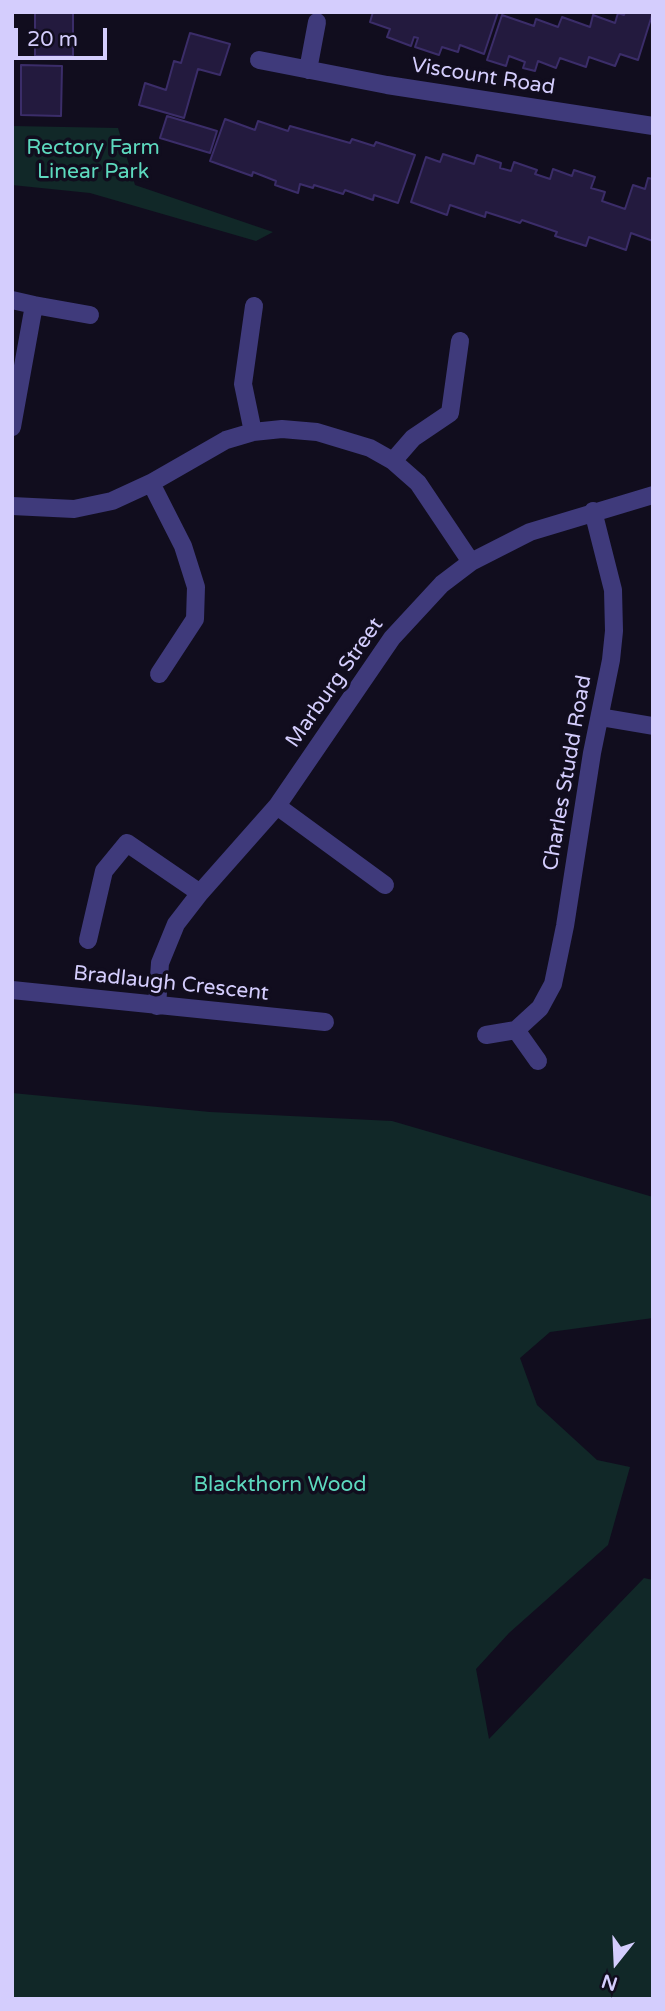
<!DOCTYPE html>
<style>
body{margin:0}
#map{position:relative;width:665px;height:2011px;overflow:hidden;background:#110d1e;font-family:"Varela Round",sans-serif}
canvas{display:block}
.frame{position:absolute;inset:0;border:14px solid #d4cdfd;pointer-events:none}
.north{position:absolute;left:581px;top:1927px;width:70px;height:70px;-webkit-text-stroke:5px #110d1e;paint-order:stroke;rotate:198deg;font-size:19px;font-weight:700;line-height:28px;text-align:center;color:#d4cdfd}
.north::after{content:'';display:block;margin:auto;width:24px;height:32px;background:#d4cdfd;clip-path:polygon(50% 0,100% 100%,50% 72%,0 100%)}
.scale{position:absolute;left:14px;top:28px;width:93px;height:32px;box-sizing:border-box;border:4px solid #d4cdfd;border-top:0;padding-left:9px;font-size:21px;line-height:24px;white-space:nowrap;color:#d4cdfd;-webkit-text-stroke:5px #110d1e;paint-order:stroke}
</style>
<div id="map">
<canvas width="665" height="2011"></canvas>
<div class="frame"></div>
<div class="north">N</div>
<div class="scale">20 m</div>
</div>
<script>
const ctx = document.querySelector('canvas').getContext('2d');
ctx.lineJoin = 'round';
function paint(path, color) { ctx.fillStyle = color; ctx.fill(path, 'evenodd'); }
const shape = rows => new Path2D(rows.map(r => 'M' + r).join(''));
function trace(path, color, width, dash) { ctx.strokeStyle = color; ctx.lineWidth = width; ctx.lineCap = dash ? 'butt' : 'round'; ctx.setLineDash(dash || []); ctx.stroke(path); }
function label(font, color, halo, rows, align = 'center') {
  ctx.font = font + ' "Varela Round",sans-serif'; ctx.lineWidth = 7; ctx.setLineDash([]); ctx.textBaseline = 'middle'; ctx.strokeStyle = halo; ctx.fillStyle = color; for (const [text, x, y, turn = 0] of rows) {
    ctx.save(); ctx.translate(x, y); ctx.rotate((+turn || 0) * Math.PI / 180); ctx.textAlign = isNaN(turn) ? turn : align; if (halo) ctx.strokeText(text, 0, 0); ctx.fillText(text, 0, 0); ctx.restore();
  }
}
paint(shape([
 [12,126,118,128,135,185,273,232,256,241,90,193,12,185],
 [12,1093,210,1112,392,1121,653,1197,653,1318,550,1332,520,1358,537,1405,597,1460,630,1467,608,1545,509,1633,476,1669,489,1739,644,1578,653,1580,653,1999,12,1999]
]), '#112828');
const building = shape([
 [35,12,73,12,73,56,35,56,35,12],
 [373,12,498,12,484,54,460,45,458,52,442,47,439,55,415,47,418,38,414,37,411,46,387,37,390,29,370,22,373,12],
 [625,12,653,12,638,60,620,54,615,66,589,57,586,67,560,58,556,68,538,61,535,71,523,68,525,62,509,56,506,66,487,60,502,15,534,26,536,19,558,27,562,17,590,27,593,15,615,23,618,13,624,15,625,12],
 [190,33,230,44,220,75,198,69,184,118,139,105,145,83,166,90,174,61,181,63,190,33],
 [21,65,62,66,61,116,21,115,21,65],
 [167,116,217,131,210,153,160,138,167,116],
 [225,119,255,130,258,121,288,131,290,126,350,143,352,139,374,146,376,142,415,155,398,203,374,195,373,200,345,190,343,194,314,185,313,188,300,184,298,193,275,185,276,181,253,172,252,176,210,161,225,119],
 [443,154,474,164,477,155,501,163,500,168,511,171,514,162,537,170,535,174,550,179,553,169,572,176,574,170,595,177,591,188,605,192,602,201,625,209,633,185,645,189,648,178,653,179,653,241,631,233,626,250,589,237,586,246,555,236,557,232,522,220,520,223,486,212,485,217,450,205,447,215,411,202,426,157,440,162,443,154]
]);
paint(building, '#231a3e');
trace(building, '#3b2d69', 2);
trace(shape([
 [259,60,387,85,653,126],
 [308,70,317,22],
 [12,300,34,305],
 [12,427,34,305,90,315],
 [253,432,243,384,254,306],
 [393,461,413,438,450,413,460,341],
 [151,483,183,546,196,587,195,619,159,674],
 [12,506,74,509,112,501,151,483,226,440,253,432,282,429,317,432,370,448,393,461,418,483,471,562],
 [600,717,653,726],
 [277,806,385,885],
 [88,940,104,871,127,843,200,893],
 [12,990,325,1022],
 [157,1006,160,963,176,924,200,893,277,806,392,638,442,584,471,562,530,532,653,495],
 [516,1030,538,1061],
 [486,1035,516,1030,540,1008,553,984,565,926,592,753,611,660,614,631,613,590,593,511]
]), '#3f3a7b', 18);
label('21px', '#d4cdfd', '#110d1e', [
 ["Viscount Road",483,77,9],
 ["Marburg Street",335,683,-55],
 ["Charles Studd Road",568,773,-80],
 ["Bradlaugh Crescent",171,984,6]
]);
label('21px', '#5dd9be', '#110d1e', [
 ["Rectory Farm",93,148],
 ["Linear Park",93,172],
 ["Blackthorn Wood",280,1485]
]);
</script>
